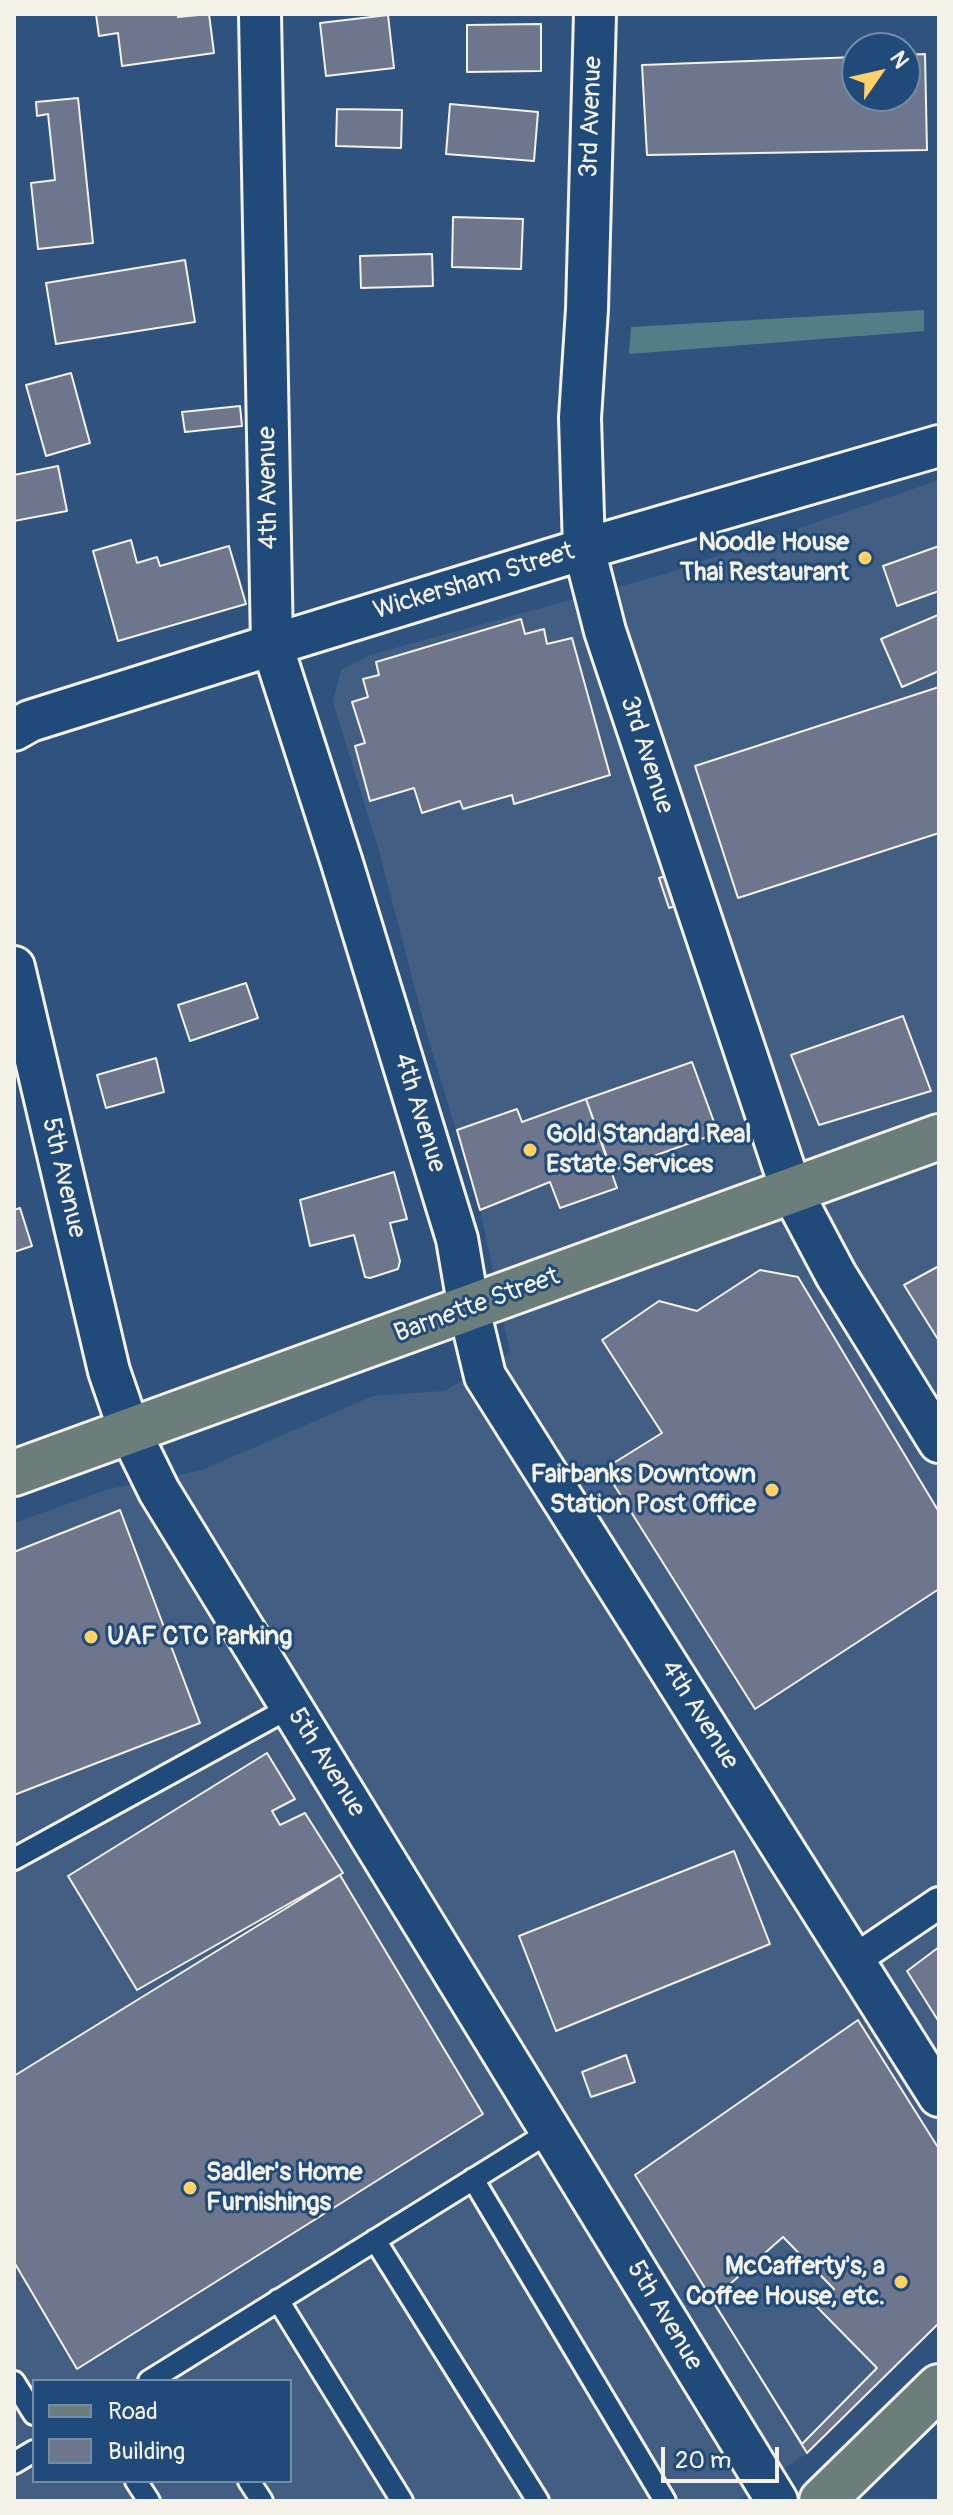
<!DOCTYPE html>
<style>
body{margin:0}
#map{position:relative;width:953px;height:2515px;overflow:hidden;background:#2f537e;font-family:Pangolin,sans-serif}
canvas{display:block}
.frame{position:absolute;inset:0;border:16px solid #f4f1e8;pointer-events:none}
.legend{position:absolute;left:32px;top:2379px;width:260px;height:104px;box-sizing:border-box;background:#1f4a7a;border:2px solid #748da6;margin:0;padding:10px 14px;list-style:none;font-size:24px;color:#f4f1e8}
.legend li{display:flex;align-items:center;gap:16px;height:40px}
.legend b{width:40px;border:2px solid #748da6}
.north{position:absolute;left:841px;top:32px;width:80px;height:80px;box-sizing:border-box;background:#1f4a7a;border:2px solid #748da6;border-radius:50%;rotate:56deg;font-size:22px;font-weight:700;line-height:32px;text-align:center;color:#f4f1e8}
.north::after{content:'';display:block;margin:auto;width:28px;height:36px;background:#ffd166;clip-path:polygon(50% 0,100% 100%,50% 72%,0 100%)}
.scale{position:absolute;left:661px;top:2447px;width:118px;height:36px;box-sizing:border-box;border:4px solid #f4f1e8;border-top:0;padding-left:10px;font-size:24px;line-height:28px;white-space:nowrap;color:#f4f1e8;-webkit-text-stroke:6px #1f4a7a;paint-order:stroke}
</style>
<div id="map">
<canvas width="953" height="2515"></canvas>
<div class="frame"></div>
<ul class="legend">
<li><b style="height:10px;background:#6c7e7c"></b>Road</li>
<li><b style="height:22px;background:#6d768d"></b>Building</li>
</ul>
<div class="north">N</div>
<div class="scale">20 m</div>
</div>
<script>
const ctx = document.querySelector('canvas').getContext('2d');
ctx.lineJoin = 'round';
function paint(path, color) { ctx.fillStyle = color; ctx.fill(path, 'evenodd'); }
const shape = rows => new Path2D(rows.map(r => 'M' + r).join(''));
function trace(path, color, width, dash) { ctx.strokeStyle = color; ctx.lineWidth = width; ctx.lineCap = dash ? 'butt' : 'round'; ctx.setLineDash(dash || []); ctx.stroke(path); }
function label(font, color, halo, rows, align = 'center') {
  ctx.font = font + ' Pangolin,sans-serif'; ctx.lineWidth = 6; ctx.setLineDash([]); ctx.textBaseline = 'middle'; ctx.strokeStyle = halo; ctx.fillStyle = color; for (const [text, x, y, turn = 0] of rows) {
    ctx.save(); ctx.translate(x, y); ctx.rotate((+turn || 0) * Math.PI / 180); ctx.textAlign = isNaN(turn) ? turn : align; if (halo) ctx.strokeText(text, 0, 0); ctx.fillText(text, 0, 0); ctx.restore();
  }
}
paint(shape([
 [939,480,939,2323,807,2453,736,2501,14,2501,14,1523,109,1489,202,1470,373,1396,444,1391,510,1353,480,1210,426,1031,379,851,333,702,341,670,370,655,665,574],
 [34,2381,290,2381,290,2481,34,2481]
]), '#425e82');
paint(shape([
 [924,310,924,331,629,354,631,327]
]), '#547e87');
const building = shape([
 [96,14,178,14,178,17,209,14,214,53,122,66,118,33,99,36,96,14],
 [388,15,394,68,326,76,320,23,388,15],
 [541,24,541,71,467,72,467,25,541,24],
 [925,54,927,150,647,155,642,65,857,57,857,96,905,96,905,55,925,54],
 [78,98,93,243,38,249,31,183,55,180,48,114,37,116,36,102,78,98],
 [450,104,538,112,534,161,446,154,450,104],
 [337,109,402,110,401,148,336,146,337,109],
 [453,217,523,219,521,269,452,267,453,217],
 [432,254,433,286,361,288,360,256,432,254],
 [185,260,195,322,56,344,46,283,185,260],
 [71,373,90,443,46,456,26,385,71,373],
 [240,406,242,426,185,432,182,412,240,406],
 [58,466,67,511,14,521,14,475,58,466],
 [131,540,137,563,157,557,160,566,229,546,246,604,118,641,93,551,131,540],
 [939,546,939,591,897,606,883,566,939,546],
 [938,615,939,671,902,687,881,639,938,615],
 [521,619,525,634,544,629,547,644,572,638,610,775,514,804,512,795,463,809,460,801,422,813,414,788,370,801,355,746,365,743,352,702,368,697,363,679,379,675,376,662,521,619],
 [939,687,939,833,738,898,695,766,939,687],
 [672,874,682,904,669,908,659,878,672,874],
 [246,983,258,1018,190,1041,178,1005,246,983],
 [903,1016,931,1091,819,1125,791,1055,903,1016],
 [156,1058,164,1092,106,1108,97,1075,156,1058],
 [692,1062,718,1133,612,1171,586,1099,692,1062],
 [586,1099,617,1188,560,1208,550,1182,480,1210,457,1130,517,1109,522,1122,586,1099],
 [394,1172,407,1219,390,1223,400,1261,398,1269,370,1278,365,1277,354,1235,310,1246,300,1200,394,1172],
 [20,1208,32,1246,14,1252,14,1210,20,1208],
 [939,1266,939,1341,904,1285,939,1266],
 [760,1270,798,1277,939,1512,939,1589,755,1709,604,1469,662,1433,602,1340,659,1301,697,1311,760,1270],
 [120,1510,200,1723,14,1795,14,1552,120,1510],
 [267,1753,295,1799,272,1811,280,1825,305,1813,343,1873,137,1990,68,1876,267,1753],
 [734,1851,770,1944,556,2031,519,1936,734,1851],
 [340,1875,483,2114,77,2369,14,2262,14,2076,340,1875],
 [939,1947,939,2022,907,1971,939,1947],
 [858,2020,939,2149,939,2323,807,2453,635,2175,858,2020],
 [626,2055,635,2082,591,2097,582,2072,626,2055],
 [783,2237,834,2289,817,2307,877,2368,802,2444,712,2300,783,2237]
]);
paint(building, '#6d768d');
trace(building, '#f4f1e8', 2);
const service = shape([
 [14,1859,291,1707],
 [473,2179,665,2501],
 [375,2240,538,2501],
 [278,2300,402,2501],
 [149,2381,551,2131],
 [14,2382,34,2414],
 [14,2463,34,2451],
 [136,2481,149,2501],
 [249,2481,262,2501]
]);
const pedestrian = shape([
 [853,1961,939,1903]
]);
const minor = shape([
 [260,14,272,645,342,863,457,1239,469,1309,485,1376,939,2096],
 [595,14,587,309,580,418,584,549,605,631,792,1192,836,1275,939,1442],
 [14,730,30,721,272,645,584,549,939,446],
 [14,967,109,1371,130,1432,159,1491,777,2501]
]);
const primary = shape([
 [14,1473,939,1137],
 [822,2501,939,2387]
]);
trace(service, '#f4f1e8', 26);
trace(pedestrian, '#f4f1e8', 36);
trace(minor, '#f4f1e8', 46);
trace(primary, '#f4f1e8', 50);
trace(service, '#1f4a7a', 20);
trace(pedestrian, '#1f4a7a', 30);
trace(minor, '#1f4a7a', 40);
trace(primary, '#6c7e7c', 44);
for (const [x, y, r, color] of [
 [865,558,8,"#ffd166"],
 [530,1150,8,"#ffd166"],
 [772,1490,8,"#ffd166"],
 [91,1637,8,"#ffd166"],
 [190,2188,8,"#ffd166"],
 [901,2282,8,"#ffd166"]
]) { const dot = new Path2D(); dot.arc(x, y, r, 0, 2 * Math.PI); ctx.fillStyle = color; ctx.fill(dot); trace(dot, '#1f4a7a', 3); }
label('26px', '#f4f1e8', '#1f4a7a', [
 ["3rd Avenue",592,117,-88],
 ["4th Avenue",269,488,-91],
 ["Wickersham Street",474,582,-17],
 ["3rd Avenue",646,755,72],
 ["4th Avenue",419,1113,73],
 ["5th Avenue",63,1178,77],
 ["Barnette Street",477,1306,-20],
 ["4th Avenue",699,1715,58],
 ["5th Avenue",326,1763,58],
 ["5th Avenue",664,2316,59]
]);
label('bold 26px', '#f4f1e8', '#1f4a7a', [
 ["Noodle House",849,543],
 ["Thai Restaurant",849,573],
 ["Gold Standard Real",546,1135,"left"],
 ["Estate Services",546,1165,"left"],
 ["Fairbanks Downtown",756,1475],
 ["Station Post Office",756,1505],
 ["UAF CTC Parking",107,1637,"left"],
 ["Sadler's Home",206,2173,"left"],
 ["Furnishings",206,2203,"left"],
 ["McCafferty's, a",885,2267],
 ["Coffee House, etc.",885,2297]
], 'right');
</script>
